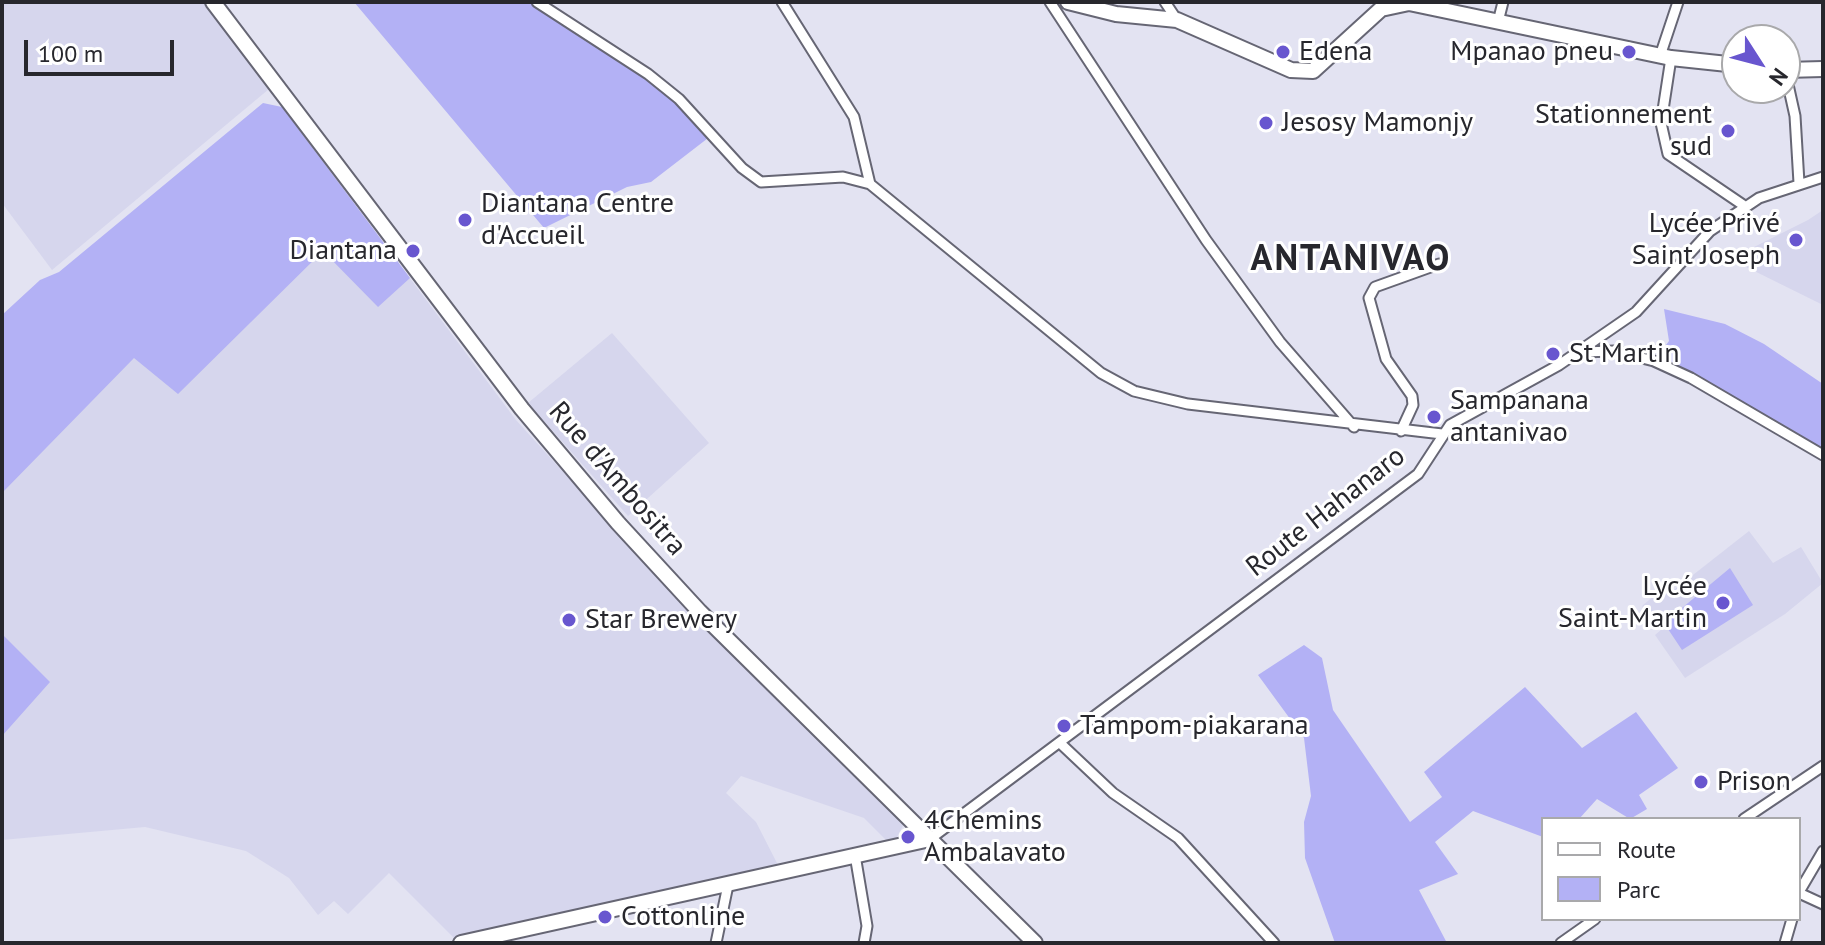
<!DOCTYPE html>
<meta charset="utf-8">
<style>
body{margin:0}
#map{position:relative;width:1825px;height:945px;overflow:hidden;background:#e3e3f2;font-family:"PT Sans",sans-serif}
canvas{display:block}
.frame{position:absolute;inset:0;border:4px solid #27272d;pointer-events:none}
.legend{position:absolute;left:1541px;top:817px;width:260px;height:104px;box-sizing:border-box;background:#fff;border:2px solid #a9a9ab;margin:0;padding:10px 14px;list-style:none;font-size:24px;color:#27272d}
.legend li{display:flex;align-items:center;gap:16px;height:40px}
.legend b{width:40px;border:2px solid #a9a9ab}
.north{position:absolute;left:1721px;top:24px;width:80px;height:80px;box-sizing:border-box;background:#fff;border:2px solid #a9a9ab;border-radius:50%;rotate:126deg;font-size:22px;font-weight:700;line-height:32px;text-align:center;color:#27272d}
.north::after{content:'';display:block;margin:auto;width:28px;height:36px;background:#6856cf;clip-path:polygon(50% 0,100% 100%,50% 72%,0 100%)}
.scale{position:absolute;left:24px;top:40px;width:150px;height:36px;box-sizing:border-box;border:4px solid #27272d;border-top:0;padding-left:10px;font-size:24px;line-height:28px;white-space:nowrap;color:#27272d;-webkit-text-stroke:6px #fff;paint-order:stroke}
</style>
<div id="map">
<canvas width="1825" height="945"></canvas>
<div class="frame"></div>
<ul class="legend">
<li><b style="height:10px;background:#fff"></b>Route</li>
<li><b style="height:22px;background:#b3b1f5"></b>Parc</li>
</ul>
<div class="north">N</div>
<div class="scale">100 m</div>
</div>
<script>
const ctx = document.querySelector('canvas').getContext('2d');
ctx.lineJoin = 'round';
function paint(path, color) { ctx.fillStyle = color; ctx.fill(path, 'evenodd'); }
const shape = rows => new Path2D(rows.map(r => 'M' + r).join(''));
function trace(path, color, width, dash) { ctx.strokeStyle = color; ctx.lineWidth = width; ctx.lineCap = dash ? 'butt' : 'round'; ctx.setLineDash(dash || []); ctx.stroke(path); }
function label(font, color, halo, rows, align = 'center') {
  ctx.font = font + ' "PT Sans",sans-serif'; ctx.lineWidth = 6; ctx.setLineDash([]); ctx.textBaseline = 'middle'; ctx.strokeStyle = halo; ctx.fillStyle = color; for (const [text, x, y, turn = 0] of rows) {
    ctx.save(); ctx.translate(x, y); ctx.rotate((+turn || 0) * Math.PI / 180); ctx.textAlign = isNaN(turn) ? turn : align; if (halo) ctx.strokeText(text, 0, 0); ctx.fillText(text, 0, 0); ctx.restore();
  }
}
paint(shape([
 [2,2,205,2,269,89,52,270,2,203],
 [323,162,516,420,655,573,905,822,892,846,864,818,741,776,726,793,756,822,779,867,455,939,389,873,348,914,334,901,318,915,289,878,246,851,145,827,2,840,2,472],
 [1823,210,1823,305,1730,259,1808,220],
 [612,333,709,443,628,516,528,403],
 [1749,531,1773,563,1801,547,1823,583,1785,614,1685,678,1655,635,1662,629,1642,606,1662,589,1670,597,1670,593]
]), '#d6d6ed');
paint(shape([
 [354,2,537,2,648,74,712,135,651,182,627,187,544,228],
 [263,103,282,107,410,278,378,307,323,251,178,394,134,358,2,493,2,315,40,280,59,272],
 [1664,309,1725,324,1764,344,1823,384,1823,455,1654,361,1669,341],
 [1730,568,1753,605,1682,650,1664,623],
 [2,634,50,682,2,736],
 [1304,645,1322,658,1333,710,1410,822,1442,797,1424,772,1525,687,1582,748,1636,712,1678,768,1639,795,1647,809,1630,819,1597,799,1579,819,1543,819,1543,837,1473,811,1435,842,1458,874,1419,890,1447,943,1335,943,1305,858,1304,822,1311,796,1304,738,1258,675]
]), '#b3b1f5');
const street = shape([
 [537,2,648,74,679,99,742,168,761,182,843,177,870,184,1101,373,1134,391,1188,404,1442,434],
 [782,2,854,117,870,184],
 [1050,2,1206,240,1280,342,1354,427],
 [1165,2,1177,20],
 [1498,22,1503,2],
 [1660,56,1678,2],
 [1671,58,1661,123,1668,154,1746,207],
 [1785,71,1795,116,1799,183],
 [1582,352,1614,351,1654,361,1691,378,1823,455],
 [1401,431,1413,405,1412,396,1386,359,1369,298,1375,287,1439,264],
 [1060,743,1113,793,1178,838,1274,943],
 [1744,819,1823,766],
 [930,839,1418,474,1450,425,1559,365,1636,312,1710,231,1759,198,1823,177],
 [855,855,867,926,864,943],
 [1799,892,1823,851],
 [1799,893,1823,904],
 [716,943,728,885],
 [1561,943,1595,919],
 [1785,943,1792,919]
]);
const secondary = shape([
 [1068,2,1116,14,1177,20,1291,70,1313,71,1381,9,1409,3,1671,58,1737,65],
 [1785,70,1823,69],
 [461,943,930,839]
]);
const primary = shape([
 [213,2,522,409,618,523,700,612,1035,943]
]);
trace(street, '#666674', 13);
trace(secondary, '#666674', 18);
trace(primary, '#666674', 18);
trace(street, '#fff', 9);
trace(secondary, '#fff', 14);
trace(primary, '#fff', 14);
for (const [x, y, r, color] of [
 [1283,52,8,"#6856cf"],
 [1629,52,8,"#6856cf"],
 [1266,123,8,"#6856cf"],
 [1728,131,8,"#6856cf"],
 [465,220,8,"#6856cf"],
 [1796,240,8,"#6856cf"],
 [413,251,8,"#6856cf"],
 [1553,354,8,"#6856cf"],
 [1434,417,8,"#6856cf"],
 [1723,603,8,"#6856cf"],
 [569,620,8,"#6856cf"],
 [1064,726,8,"#6856cf"],
 [1701,782,8,"#6856cf"],
 [908,837,8,"#6856cf"],
 [605,917,8,"#6856cf"]
]) { const dot = new Path2D(); dot.arc(x, y, r, 0, 2 * Math.PI); ctx.fillStyle = color; ctx.fill(dot); trace(dot, '#fff', 3); }
label('28px', '#27272d', '#fff', [
 ["Edena",1299,52],
 ["Mpanao pneu",1613,52,"right"],
 ["Stationnement",1712,115,"right"],
 ["sud",1712,147,"right"],
 ["Jesosy Mamonjy",1282,123],
 ["Diantana Centre",481,204],
 ["d'Accueil",481,236],
 ["Lycée Privé",1780,224,"right"],
 ["Saint Joseph",1780,256,"right"],
 ["Diantana",397,251,"right"],
 ["St Martin",1569,354],
 ["Sampanana",1450,401],
 ["antanivao",1450,433],
 ["Lycée",1707,587,"right"],
 ["Saint-Martin",1707,619,"right"],
 ["Star Brewery",585,620],
 ["Tampom-piakarana",1080,726],
 ["Prison",1717,782],
 ["4Chemins",924,821],
 ["Ambalavato",924,853],
 ["Cottonline",621,917]
], 'left');
label('28px', '#27272d', '#fff', [
 ["Rue d'Ambositra",617,479,49],
 ["Route Hahanaro",1326,512,-38]
]);
ctx.letterSpacing = '2px';
label('bold 36px', '#27272d', '#fff', [
 ["ANTANIVAO",1351,260]
]);
ctx.letterSpacing = '0px';
</script>
